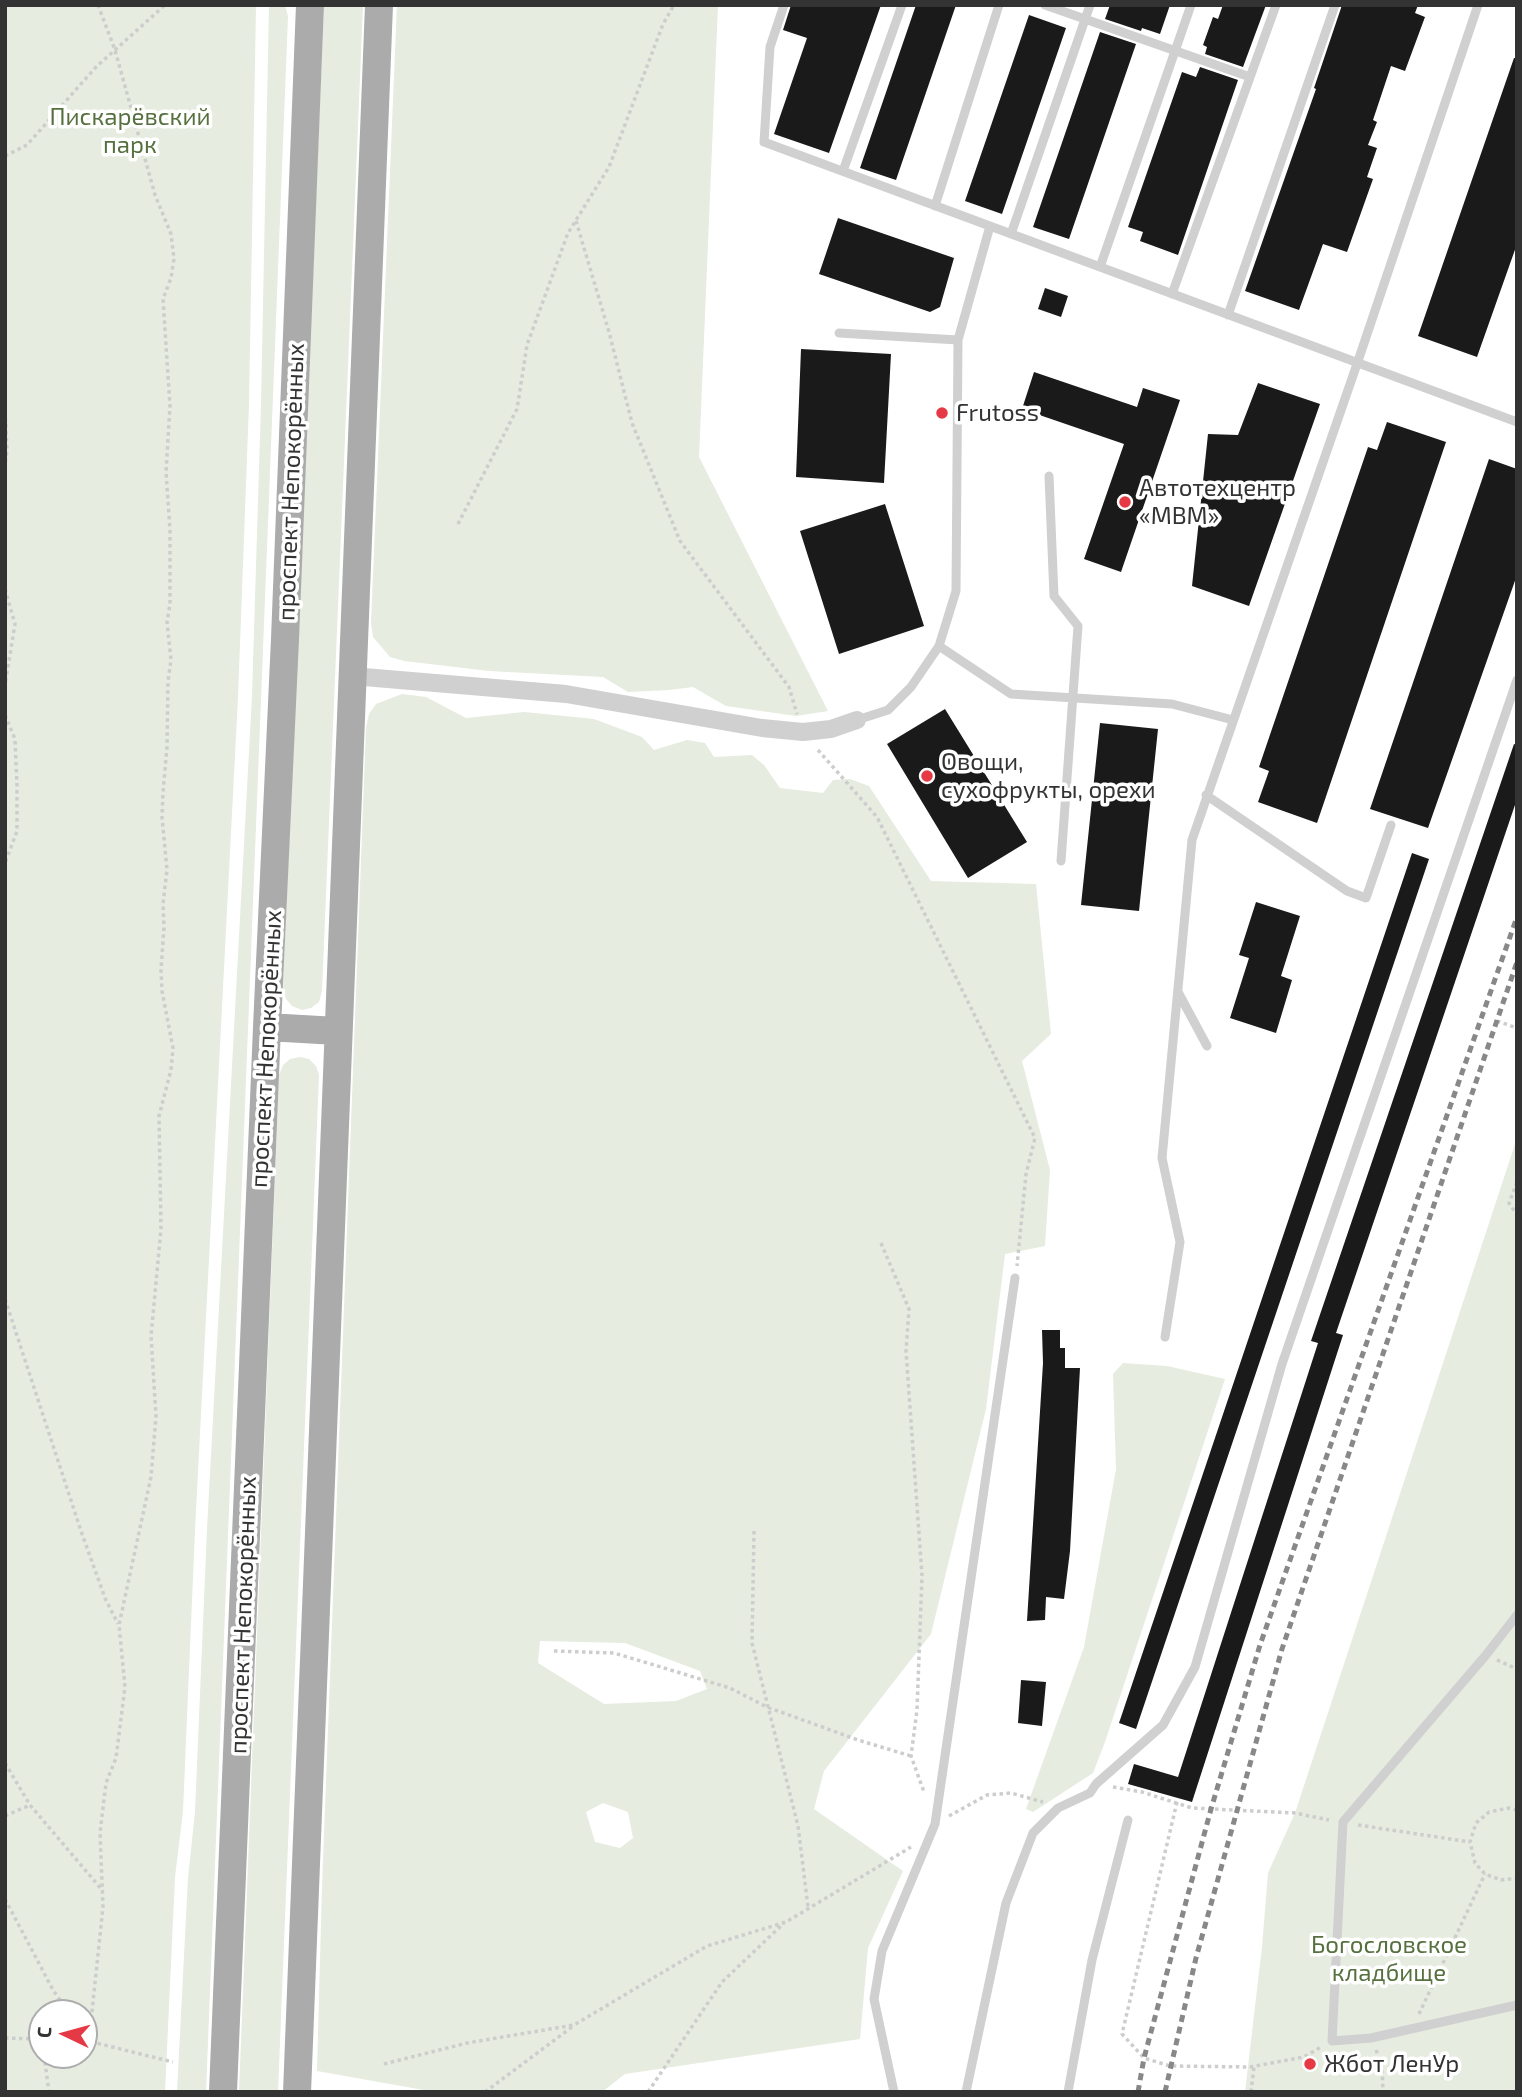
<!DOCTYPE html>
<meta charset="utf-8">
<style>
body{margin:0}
#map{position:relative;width:1522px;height:2097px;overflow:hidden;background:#fff;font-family:"Exo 2",sans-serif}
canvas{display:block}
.frame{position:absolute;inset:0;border:7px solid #333;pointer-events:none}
.north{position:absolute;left:28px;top:1999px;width:70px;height:70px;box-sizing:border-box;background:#fff;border:2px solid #adadad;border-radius:50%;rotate:275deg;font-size:19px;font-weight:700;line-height:28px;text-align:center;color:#333}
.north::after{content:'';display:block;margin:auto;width:24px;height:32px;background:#e63946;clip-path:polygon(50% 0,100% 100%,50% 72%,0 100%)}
</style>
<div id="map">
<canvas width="1522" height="2097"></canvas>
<div class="frame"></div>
<div class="north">С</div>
</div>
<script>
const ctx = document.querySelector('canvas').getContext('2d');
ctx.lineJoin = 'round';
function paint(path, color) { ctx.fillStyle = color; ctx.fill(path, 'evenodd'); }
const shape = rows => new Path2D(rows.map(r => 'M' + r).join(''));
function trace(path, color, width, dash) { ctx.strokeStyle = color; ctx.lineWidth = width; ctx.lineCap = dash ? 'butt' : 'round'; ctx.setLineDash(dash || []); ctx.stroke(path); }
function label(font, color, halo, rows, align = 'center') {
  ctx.font = font + ' "Exo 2",sans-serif'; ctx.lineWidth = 7; ctx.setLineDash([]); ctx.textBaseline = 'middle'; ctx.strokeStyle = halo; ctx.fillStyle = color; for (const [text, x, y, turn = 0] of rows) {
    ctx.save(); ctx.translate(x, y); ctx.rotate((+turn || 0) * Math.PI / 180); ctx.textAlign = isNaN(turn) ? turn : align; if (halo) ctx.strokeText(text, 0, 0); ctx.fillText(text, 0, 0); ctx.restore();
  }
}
paint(shape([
 [5,5,256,5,249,404,238,697,195,1530,183,1811,175,1877,165,2092,5,2092],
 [42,2013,84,2013,84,2055,42,2055],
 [269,5,285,5,288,16,206,2092,177,2092,188,1878,195,1812,207,1529,252,696,261,404],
 [324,5,363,5,322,991,319,1002,311,1008,302,1010,292,1006,286,999,283,989],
 [397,5,718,5,699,457,828,711,796,716,726,706,693,687,669,690,628,692,603,677,489,671,404,661,390,657,373,637,371,623],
 [402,694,426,697,466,718,524,712,594,719,642,737,654,750,687,740,705,743,714,757,752,755,764,765,780,788,823,793,833,780,850,779,869,786,931,881,1036,884,1051,1034,1022,1061,1050,1170,1045,1246,1005,1254,986,1409,931,1634,824,1771,814,1809,903,1871,868,1948,860,2039,625,2074,602,2092,435,2092,317,2071,322,1887,366,728,369,714,376,704],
 [540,1641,625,1643,700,1671,707,1689,676,1701,604,1704,538,1663],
 [603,1803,628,1812,633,1838,620,1848,595,1842,586,1812],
 [300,1057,309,1059,316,1066,319,1075,278,2092,239,2092,279,1075,283,1065,290,1059],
 [1517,1138,1517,2092,1245,2092,1262,1947,1268,1873,1295,1813],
 [1123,1363,1167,1366,1225,1379,1105,1742,1093,1773,1033,1812,1026,1809,1084,1647,1116,1469,1113,1374]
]), '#e6ecdf');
paint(shape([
 [791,5,881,5,829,153,774,134,807,38,783,30],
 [916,5,956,5,896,180,860,168],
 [1110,5,1170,5,1160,34,1142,28,1141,31,1105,19],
 [1223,5,1266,5,1243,67,1205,54,1207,47,1203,45,1213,17,1218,19],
 [1342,5,1418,5,1415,13,1425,17,1405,71,1391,66,1373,120,1377,122,1368,145,1377,148,1367,177,1373,179,1347,252,1323,244,1299,310,1245,291,1316,89,1314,88],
 [1029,15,1066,28,1002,214,965,201],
 [1100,32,1136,44,1069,239,1033,227],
 [1514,58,1517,58,1517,244,1477,357,1418,336],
 [1200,67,1238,80,1178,255,1140,241,1143,232,1128,227,1182,72,1196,77],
 [838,218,954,258,940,307,930,312,819,274],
 [1045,288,1068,296,1061,317,1038,309],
 [801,349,891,354,884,483,796,477],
 [1034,372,1137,407,1143,388,1180,400,1121,572,1084,559,1124,444,1022,409],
 [1258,383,1320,404,1249,606,1192,586,1208,434,1238,435],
 [1387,422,1446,442,1317,823,1258,802,1269,771,1259,767,1368,447,1377,450],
 [1489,459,1517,469,1517,575,1428,828,1370,809],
 [885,504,924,626,839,654,800,531],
 [945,709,1027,842,968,878,887,744],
 [1100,723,1158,729,1139,911,1081,905],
 [1514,744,1517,745,1517,799,1336,1333,1343,1335,1192,1802,1128,1784,1134,1764,1178,1777,1318,1343,1311,1341],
 [1412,853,1429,859,1136,1729,1119,1723],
 [1256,902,1300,916,1281,976,1292,980,1276,1033,1230,1018,1249,958,1239,955],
 [1042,1330,1060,1330,1060,1348,1065,1348,1065,1368,1080,1368,1070,1551,1064,1599,1046,1597,1045,1620,1027,1621,1043,1363],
 [1021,1680,1046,1682,1042,1726,1018,1723]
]), '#1a1a1a');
trace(shape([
 [5,156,27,145,96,67,165,5],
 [576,221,609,332,632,423,680,541,789,687,797,714],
 [5,410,7,450,5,466],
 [458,524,517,409,527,345,568,233,609,167,663,24,674,5],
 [5,589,15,624,5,685],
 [5,715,15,739,17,786,17,831,5,863],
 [818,750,877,817,1035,1138,1026,1174,1017,1266],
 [1497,1021,1517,1028],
 [1517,1182,1509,1203,1517,1215],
 [881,1243,909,1309,906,1351,922,1576,917,1710,911,1756,924,1792],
 [5,1299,81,1531,105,1598,118,1624],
 [754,1531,752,1643,798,1826,808,1907],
 [554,1651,614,1653,664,1668,730,1688,767,1707,858,1740,911,1756],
 [1497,1660,1517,1669],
 [5,1763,30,1805,103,1891],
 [1113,1787,1142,1792,1192,1808,1295,1813,1329,1820],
 [1177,1802,1122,2034,1144,2058,1170,2066,1250,2067,1304,2057,1321,2047],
 [1517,1810,1509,1808,1489,1812,1476,1823,1470,1842,1475,1863,1485,1874,1501,1880,1517,1878],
 [5,1816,30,1805],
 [949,1816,987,1795,1011,1793,1043,1802],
 [1358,1825,1470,1842],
 [5,1899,53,1990,69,2013],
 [1419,2014,1485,1874],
 [5,2038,42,2039],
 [84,2040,173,2062],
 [89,2040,103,1907,100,1833,106,1783,116,1758,125,1687,119,1625,151,1477,156,1416,151,1336,161,1229,159,1116,171,1070,173,1048,162,991,161,970,164,927,163,904,167,870,162,817,163,792,167,747,168,681,171,660,167,622,170,604,170,530,166,472,170,406,163,299,171,278,174,259,171,234,155,195,115,50,98,5],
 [1376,2050,1382,2064,1383,2092],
 [44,2055,49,2092],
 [384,2064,467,2043,574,2025,707,1946,786,1922,911,1847],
 [485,2092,572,2027],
 [648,2092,722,1982,784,1923],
 [1251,2092,1254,2067]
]), '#cdcdcd', 3.5, [3.5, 3.5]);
trace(shape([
 [784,5,770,47,764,142,1517,422],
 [1045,5,1250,77],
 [843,171,902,5],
 [935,206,999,5],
 [1011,234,1090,5],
 [1100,267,1191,5],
 [1172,294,1276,5],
 [1228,315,1335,5],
 [839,333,958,340],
 [1049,476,1054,596,1078,626,1061,861],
 [939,646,1011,694,1172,704,1233,720],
 [857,720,888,710,911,687,939,646,956,591,958,340,990,226],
 [1206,795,1347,891,1366,898,1391,825],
 [1178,992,1207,1046],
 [1165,1337,1180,1242,1162,1158,1192,840,1357,364,1478,5],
 [1517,1615,1486,1655,1343,1822,1332,2041,1371,2038,1517,2005],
 [894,2092,874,1999,882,1951,935,1824,1015,1278],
 [966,2092,1006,1903,1033,1833,1058,1808,1090,1793,1096,1784,1163,1725,1195,1667,1282,1364,1517,680],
 [1068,2092,1092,1960,1128,1820]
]), '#d0d0d0', 9);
trace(shape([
 [352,676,566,694,762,728,803,732,831,729,857,720]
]), '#d0d0d0', 18);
trace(shape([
 [267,1027,337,1031],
 [223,2092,267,1027,285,639,310,5],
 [297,2092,379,5]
]), '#ababab', 28);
trace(shape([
 [1138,2092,1144,2058,1211,1809,1260,1645,1517,917],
 [1165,2092,1196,1958,1282,1649,1517,962]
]), '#888', 5, [7, 5]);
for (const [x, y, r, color] of [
 [942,413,7,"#e63946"],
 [1125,502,7,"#e63946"],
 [927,776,7,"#e63946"],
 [1310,2064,7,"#e63946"]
]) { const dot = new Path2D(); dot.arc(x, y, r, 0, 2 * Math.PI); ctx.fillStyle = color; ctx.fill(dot); trace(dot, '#fff', 2.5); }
label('24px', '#56703f', '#fff', [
 ["Пискарёвский",130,117],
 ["парк",130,145],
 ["Богословское",1389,1945],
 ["кладбище",1389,1973]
]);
label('24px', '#333', '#fff', [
 ["Frutoss",956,413],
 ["Автотехцентр",1139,488],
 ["«МВМ»",1139,516],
 ["Овощи,",941,762],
 ["сухофрукты, орехи",941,790],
 ["Жбот ЛенУр",1324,2064]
], 'left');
label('24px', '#333', '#fff', [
 ["проспект Непокорённых",291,482,-88],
 ["проспект Непокорённых",266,1049,-87],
 ["проспект Непокорённых",243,1615,-88]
]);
</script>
